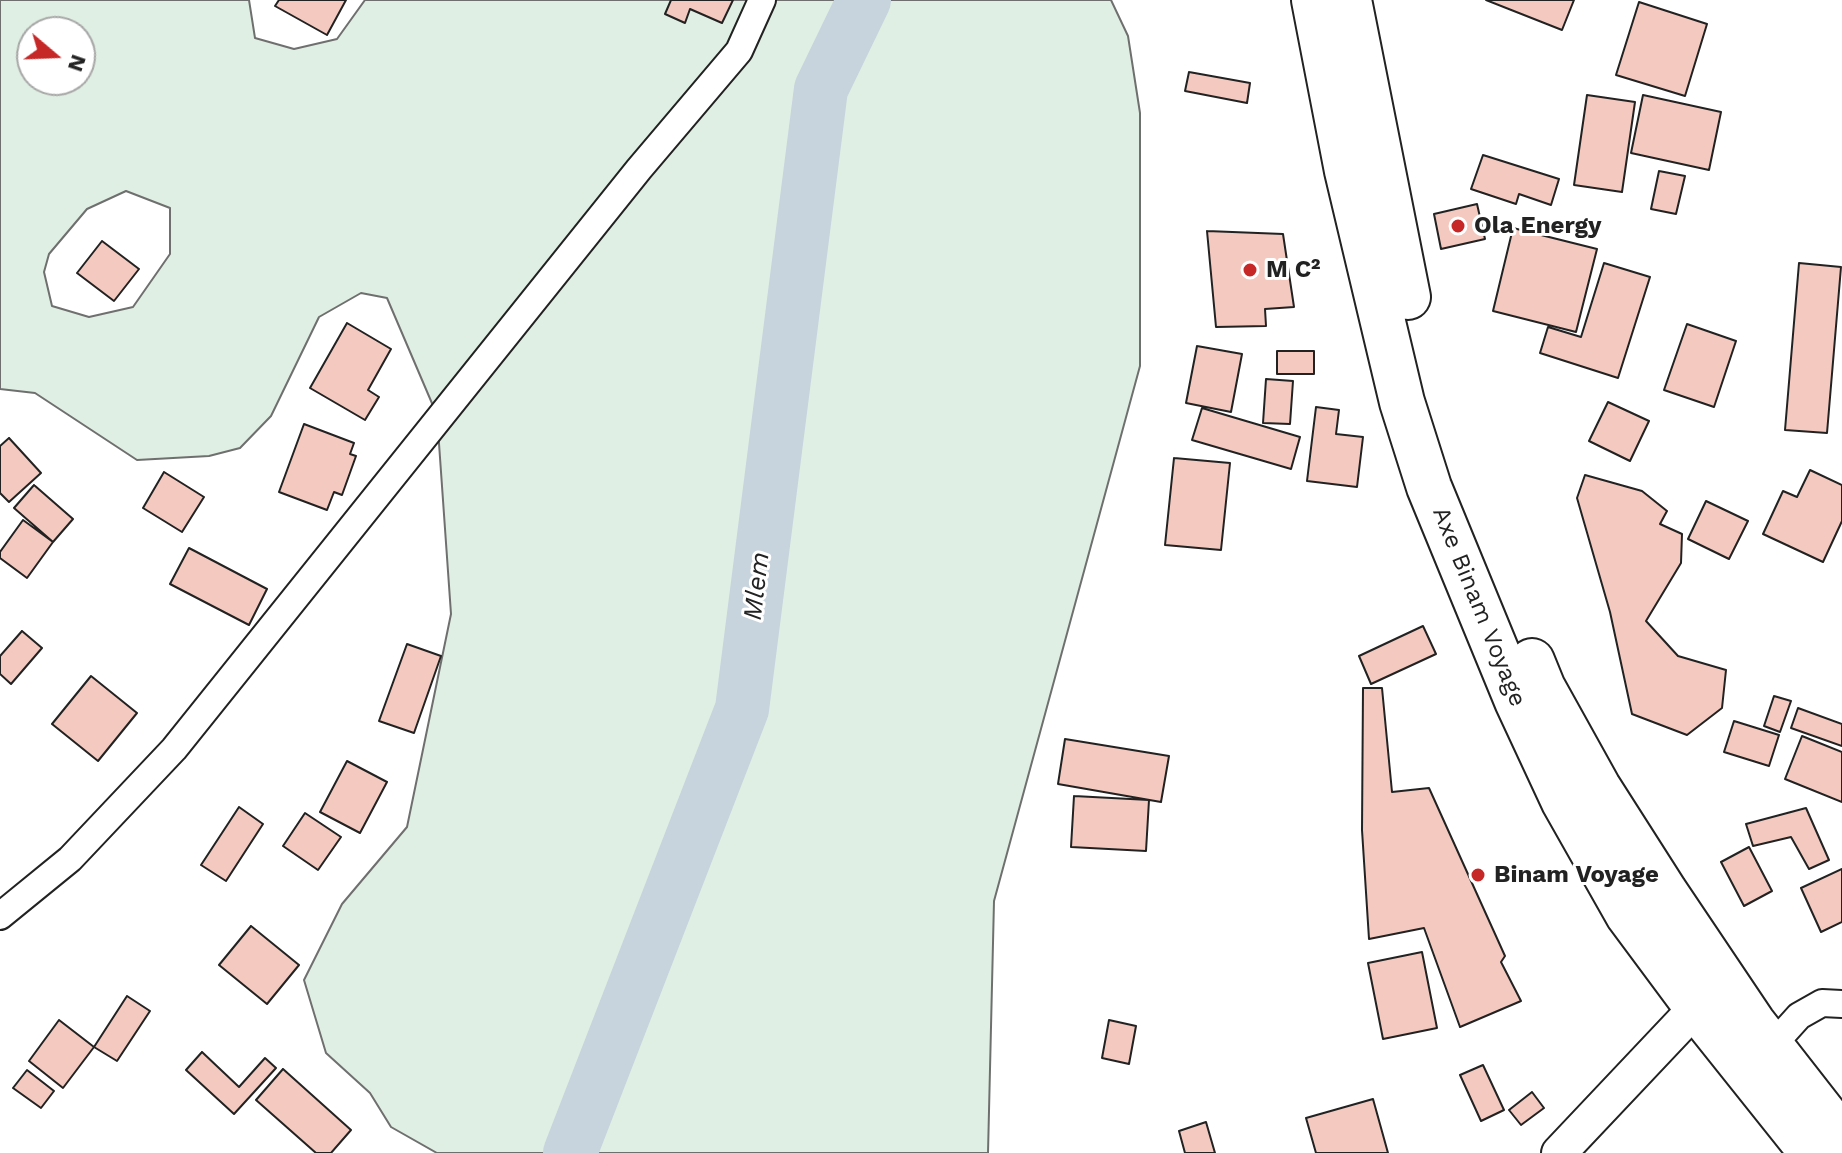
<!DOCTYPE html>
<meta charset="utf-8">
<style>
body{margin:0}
#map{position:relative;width:1842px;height:1153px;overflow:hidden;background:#fff;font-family:"Work Sans",sans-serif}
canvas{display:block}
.north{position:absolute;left:16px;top:16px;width:80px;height:80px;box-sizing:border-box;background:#fff;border:2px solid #a7a7a7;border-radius:50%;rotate:109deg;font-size:22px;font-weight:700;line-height:32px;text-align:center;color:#222}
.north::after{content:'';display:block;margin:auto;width:28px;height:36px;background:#c62828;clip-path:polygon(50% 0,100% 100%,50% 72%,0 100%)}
</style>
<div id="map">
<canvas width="1842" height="1153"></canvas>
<div class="north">N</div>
</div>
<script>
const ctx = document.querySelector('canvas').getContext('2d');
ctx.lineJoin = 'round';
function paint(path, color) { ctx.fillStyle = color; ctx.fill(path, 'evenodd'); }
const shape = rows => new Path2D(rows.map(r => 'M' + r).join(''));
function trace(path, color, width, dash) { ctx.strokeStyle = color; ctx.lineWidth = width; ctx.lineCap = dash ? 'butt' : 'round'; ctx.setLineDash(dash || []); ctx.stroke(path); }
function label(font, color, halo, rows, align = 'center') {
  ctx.font = font + ' "Work Sans",sans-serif'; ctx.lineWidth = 6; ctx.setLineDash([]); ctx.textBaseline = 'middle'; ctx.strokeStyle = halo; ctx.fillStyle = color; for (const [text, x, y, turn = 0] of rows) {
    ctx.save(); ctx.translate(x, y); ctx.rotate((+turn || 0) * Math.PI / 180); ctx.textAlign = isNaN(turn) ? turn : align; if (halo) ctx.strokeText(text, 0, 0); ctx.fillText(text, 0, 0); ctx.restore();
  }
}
const green = shape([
 [0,0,249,0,255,38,294,49,337,39,365,0,1111,0,1128,36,1140,113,1140,366,994,901,988,1153,437,1153,391,1127,370,1093,326,1053,304,980,342,904,407,827,451,614,437,415,387,298,361,293,319,317,271,416,240,448,209,456,137,460,35,393,0,389,0,0],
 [32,32,80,32,80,80,32,80,32,32],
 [126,191,170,208,170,254,133,307,89,317,52,306,44,272,49,254,87,209,126,191]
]);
paint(green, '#e0efe3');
trace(green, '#6f6f6f', 2);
trace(shape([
 [570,1153,742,709,821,89,864,0]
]), '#c7d3dd', 54);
const building = shape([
 [279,0,346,0,327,35,275,6,279,0],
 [671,0,733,0,722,23,690,9,685,23,665,14,671,0],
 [1486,0,1574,0,1562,30,1486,0],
 [1639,2,1707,24,1685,96,1616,75,1639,2],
 [1189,72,1250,83,1247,103,1185,91,1189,72],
 [1587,95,1635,102,1622,192,1574,185,1587,95],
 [1643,95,1721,112,1709,170,1631,153,1643,95],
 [1483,155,1559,179,1551,205,1519,194,1516,204,1471,189,1483,155],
 [1659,171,1685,176,1676,214,1651,209,1659,171],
 [1477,204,1485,239,1441,249,1434,214,1477,204],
 [1513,228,1597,249,1576,332,1493,311,1513,228],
 [1207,231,1283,234,1294,307,1265,309,1266,326,1216,327,1207,231],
 [102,241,139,269,114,301,77,273,102,241],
 [1604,263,1650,277,1618,378,1540,353,1548,327,1581,337,1604,263],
 [1799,263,1841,267,1827,433,1785,430,1799,263],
 [347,323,391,349,368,390,379,397,365,420,310,388,347,323],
 [1687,324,1736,341,1714,407,1664,390,1687,324],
 [1197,346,1242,354,1231,412,1186,403,1197,346],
 [1277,351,1314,351,1314,374,1277,374,1277,351],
 [1266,379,1293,381,1290,424,1263,423,1266,379],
 [1608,402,1649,421,1630,461,1589,441,1608,402],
 [1316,407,1339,410,1336,434,1363,437,1357,487,1307,481,1316,407],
 [1202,408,1300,437,1291,469,1192,440,1202,408],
 [304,424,354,443,350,454,356,456,342,495,334,492,327,510,279,492,304,424],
 [9,438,41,473,9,502,0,493,0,446,9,438],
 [1174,458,1230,463,1221,550,1165,545,1174,458],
 [1810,470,1842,485,1842,521,1823,562,1763,534,1783,491,1797,497,1810,470],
 [164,472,204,497,182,532,143,508,164,472],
 [1585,475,1642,491,1667,511,1660,524,1682,534,1681,563,1646,621,1678,656,1726,670,1722,708,1687,735,1632,714,1610,612,1577,498,1585,475],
 [34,485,73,519,53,542,14,508,34,485],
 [1706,501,1748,521,1729,559,1688,539,1706,501],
 [23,520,53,542,27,578,0,558,0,552,23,520],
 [189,548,267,589,249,625,170,584,189,548],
 [1423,626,1436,654,1371,684,1359,656,1423,626],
 [22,631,42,648,11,684,0,674,0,656,22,631],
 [407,644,441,656,414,733,379,721,407,644],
 [91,676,137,713,98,761,52,724,91,676],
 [1363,688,1382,688,1392,792,1429,788,1505,956,1501,962,1521,1001,1460,1027,1424,928,1369,939,1362,830,1363,688],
 [1774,696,1791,701,1780,732,1764,726,1774,696],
 [1798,708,1842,724,1842,746,1791,728,1798,708],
 [1734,721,1779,735,1769,766,1724,752,1734,721],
 [1802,736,1842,752,1842,802,1785,779,1802,736],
 [1065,739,1169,756,1161,802,1058,784,1065,739],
 [347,761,387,782,360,833,320,812,347,761],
 [1074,796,1149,800,1146,851,1071,847,1074,796],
 [239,807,263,824,226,881,201,865,239,807],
 [1806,808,1829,860,1809,869,1791,837,1753,846,1746,824,1806,808],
 [305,813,341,837,318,870,283,846,305,813],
 [1749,847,1772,891,1744,906,1721,862,1749,847],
 [1842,869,1842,922,1821,932,1801,888,1842,869],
 [251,926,299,965,267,1004,219,965,251,926],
 [1422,952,1437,1028,1383,1039,1368,963,1422,952],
 [127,996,150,1011,117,1061,94,1047,127,996],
 [59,1020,94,1047,63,1088,29,1061,59,1020],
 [1109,1020,1136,1026,1129,1064,1102,1058,1109,1020],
 [202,1052,239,1087,265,1058,276,1068,234,1114,186,1070,202,1052],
 [1483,1065,1504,1110,1481,1121,1460,1075,1483,1065],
 [283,1069,351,1130,331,1153,316,1153,256,1100,283,1069],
 [27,1070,54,1091,41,1108,13,1088,27,1070],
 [1532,1092,1544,1108,1521,1125,1509,1110,1532,1092],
 [1373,1099,1388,1153,1316,1153,1306,1118,1373,1099],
 [1206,1122,1215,1153,1185,1153,1179,1131,1206,1122]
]);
paint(building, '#f3c9c0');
trace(building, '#222', 2);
const minor = shape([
 [0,916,70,859,174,749,639,169,739,51,762,0],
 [1771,1047,1799,1016,1822,1003,1842,1004]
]);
const tertiary = shape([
 [1559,1153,1712,991]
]);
const trunk = shape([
 [1314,0,1347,171,1402,402,1429,487,1517,701,1564,802,1628,915,1709,1024,1812,1153],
 [1349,0,1408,297],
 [1532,661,1543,688,1598,787,1665,892,1753,1023,1842,1137]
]);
trace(minor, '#222', 30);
trace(tertiary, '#222', 38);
trace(trunk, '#222', 48);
trace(minor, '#fff', 26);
trace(tertiary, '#fff', 34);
trace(trunk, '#fff', 44);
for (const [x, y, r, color] of [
 [1458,226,8,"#c62828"],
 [1250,270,8,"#c62828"],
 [1478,875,8,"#c62828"]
]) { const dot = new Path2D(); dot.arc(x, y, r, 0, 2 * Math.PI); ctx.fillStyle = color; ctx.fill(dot); trace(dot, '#fff', 3); }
label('bold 24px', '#222', '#fff', [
 ["Ola Energy",1474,226],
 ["M C²",1266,270],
 ["Binam Voyage",1494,875]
], 'left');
label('24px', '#222', '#fff', [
 ["Axe Binam Voyage",1479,607,68]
]);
label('italic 26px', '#222', '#fff', [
 ["Mlem",757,586,-83]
]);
</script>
